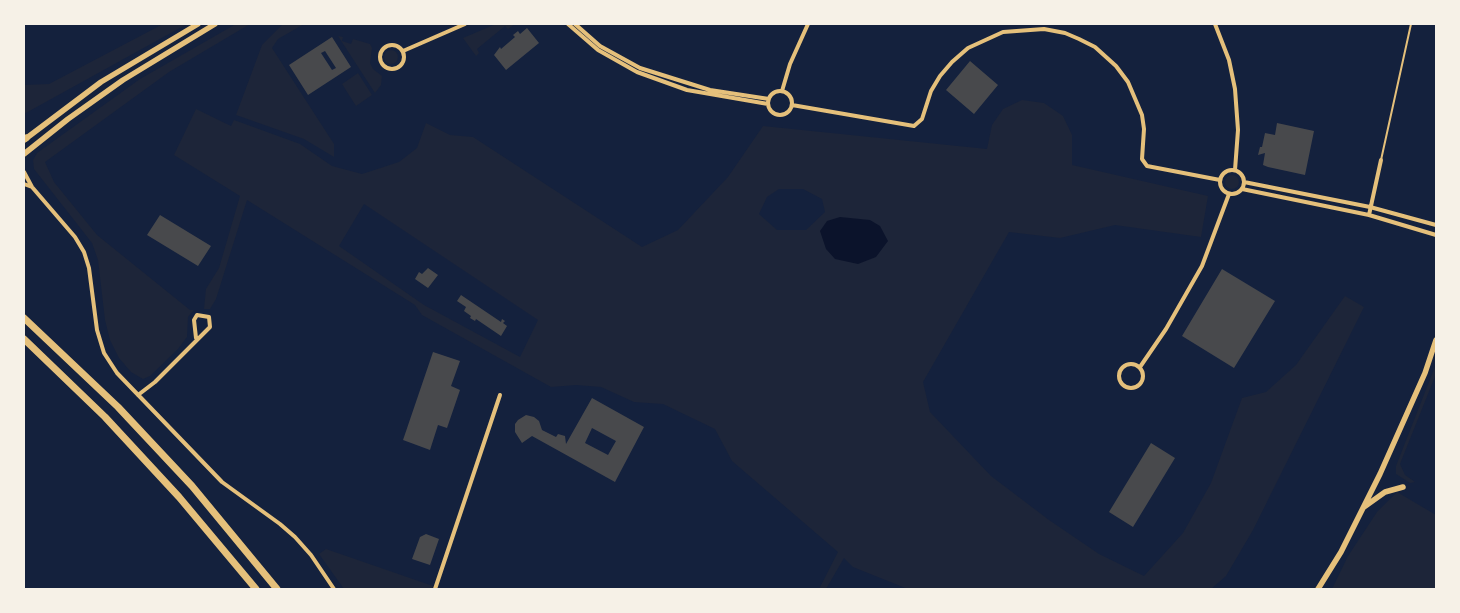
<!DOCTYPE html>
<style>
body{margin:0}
#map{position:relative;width:1460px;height:613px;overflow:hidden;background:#14213d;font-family:Montserrat,sans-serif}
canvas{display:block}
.frame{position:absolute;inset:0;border:25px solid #f6f1e7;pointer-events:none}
</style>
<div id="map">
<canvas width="1460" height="613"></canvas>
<div class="frame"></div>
</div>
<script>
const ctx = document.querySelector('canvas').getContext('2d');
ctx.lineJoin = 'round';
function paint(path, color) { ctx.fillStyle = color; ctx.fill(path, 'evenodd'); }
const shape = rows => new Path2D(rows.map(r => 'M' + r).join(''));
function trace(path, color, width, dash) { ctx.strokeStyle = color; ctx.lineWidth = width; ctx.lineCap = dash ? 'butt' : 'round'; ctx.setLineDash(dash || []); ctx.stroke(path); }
paint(shape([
 [163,24,187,24,24,114,24,85,49,84],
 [236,24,250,24,169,72,45,162,54,182,97,235,190,310,194,310,188,317,187,337,178,349,150,376,143,379,131,372,119,358,110,340,105,320,98,260,92,243,34,169,33,160,37,153,140,79],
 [283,24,304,24,278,39,272,48,334,144,334,157,304,139,236,115,262,45],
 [496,24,515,24,508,29,505,26,477,49,479,53,476,56,463,38],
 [338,36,343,37,342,41,351,44,353,39,370,44,372,48,370,63,373,69,382,76,381,85,375,93],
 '384 57a7 7 0 1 1 14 0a7 7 0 1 1-14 0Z',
 [358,73,372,95,356,106,342,84],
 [1022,100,1044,103,1063,116,1072,135,1072,165,1208,196,1201,237,1115,225,1060,238,1009,232,923,382,930,412,991,476,1049,520,1099,554,1144,576,1183,533,1211,483,1242,398,1266,392,1296,365,1345,296,1364,307,1253,530,1226,576,1211,589,908,589,853,567,844,558,826,589,819,589,838,552,732,461,715,429,663,404,634,402,601,387,576,385,551,387,422,315,415,305,247,200,216,299,210,309,204,309,206,289,219,268,240,196,174,155,196,109,231,126,234,120,300,144,332,166,362,174,399,162,417,148,426,123,450,135,473,137,642,247,678,230,728,177,763,126,987,149,992,125,1003,109],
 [779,189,803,189,822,199,825,212,806,230,777,230,759,214,767,197],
 [364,204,538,320,520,357,424,305,339,246],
 '1225 182a7 7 0 1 1 14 0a7 7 0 1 1-14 0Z',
 [1436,364,1436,374,1400,464,1405,475,1415,482,1410,483,1396,474,1396,466],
 [1397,492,1436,515,1436,589,1332,589,1348,556,1377,512],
 [326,549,433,586,432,589,344,589,319,554]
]), '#1d2539');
paint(shape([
 [840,217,870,220,880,226,888,241,876,257,858,264,835,259,826,249,820,231,827,221]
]), '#0b132b');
paint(shape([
 [527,28,539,43,506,70,494,55,500,47,501,49,515,37,513,35,518,31,520,34],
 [332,37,351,67,308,95,289,65],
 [325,51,336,68,332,70,321,53],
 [970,61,998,85,974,114,946,90],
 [1277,123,1314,131,1305,175,1268,167,1263,165,1265,153,1258,155,1260,147,1262,147,1265,133,1275,135],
 [160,215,211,246,198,266,147,235],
 [428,268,438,275,428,288,415,279,419,272,422,274],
 [1222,269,1275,301,1234,368,1182,336],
 [461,295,501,322,502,319,505,321,503,323,507,326,501,336,476,319,475,321,470,318,471,316,464,311,466,307,457,301],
 [433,352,460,361,451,386,460,390,447,428,438,425,430,450,403,440],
 [592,398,644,427,615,482,532,436,522,443,515,432,515,424,518,420,526,415,534,417,539,421,542,430,556,437,558,434,565,436,566,444],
 [592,428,616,441,608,455,585,443],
 [1151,443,1175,458,1133,527,1109,512],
 [426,534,439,539,430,565,412,559,420,537]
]), '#48494c');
trace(shape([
 [1381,160,1411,24]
]), '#e5c07b', 2);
trace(shape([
 [568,24,598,50,637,72,687,90,768,104],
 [575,24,600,46,640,68,710,90,769,99],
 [1215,24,1229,60,1235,89,1238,130,1235,170],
 '380 57a12 12 0 1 1 24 0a12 12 0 1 1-24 0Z',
 [403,51,465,24],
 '768 103a12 12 0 1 1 24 0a12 12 0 1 1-24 0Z',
 [782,91,790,64,808,24],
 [792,105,914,126,922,119,931,91,940,76,952,62,968,48,1003,32,1044,29,1065,33,1079,39,1095,47,1116,66,1128,82,1142,115,1144,129,1142,159,1147,166,1220,180],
 '1220 182a12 12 0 1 1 24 0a12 12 0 1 1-24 0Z',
 [24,172,32,187,75,237,84,252,89,268,97,330,104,353,117,373,222,482,280,524,295,537,311,555,334,589],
 [1244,182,1370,207,1436,225],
 [24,184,32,187],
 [1242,189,1369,215,1436,235],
 [1369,215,1381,160],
 '1119 376a12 12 0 1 1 24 0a12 12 0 1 1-24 0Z',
 [1140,367,1166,329,1202,266,1229,194],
 [138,395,155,382,210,327,209,317,197,315,194,320,196,338],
 [435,589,500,395]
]), '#e5c07b', 4);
trace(shape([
 [24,140,101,82,198,24],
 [24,154,68,119,123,80,215,24],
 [1364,507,1385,492,1403,487],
 [1318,589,1341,552,1380,474,1425,373,1436,340]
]), '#e5c07b', 5.5);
trace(shape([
 [24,139,26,138],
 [24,318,118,407,192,486,277,589],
 [24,339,105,417,179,497,256,589]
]), '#e5c07b', 7);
</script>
